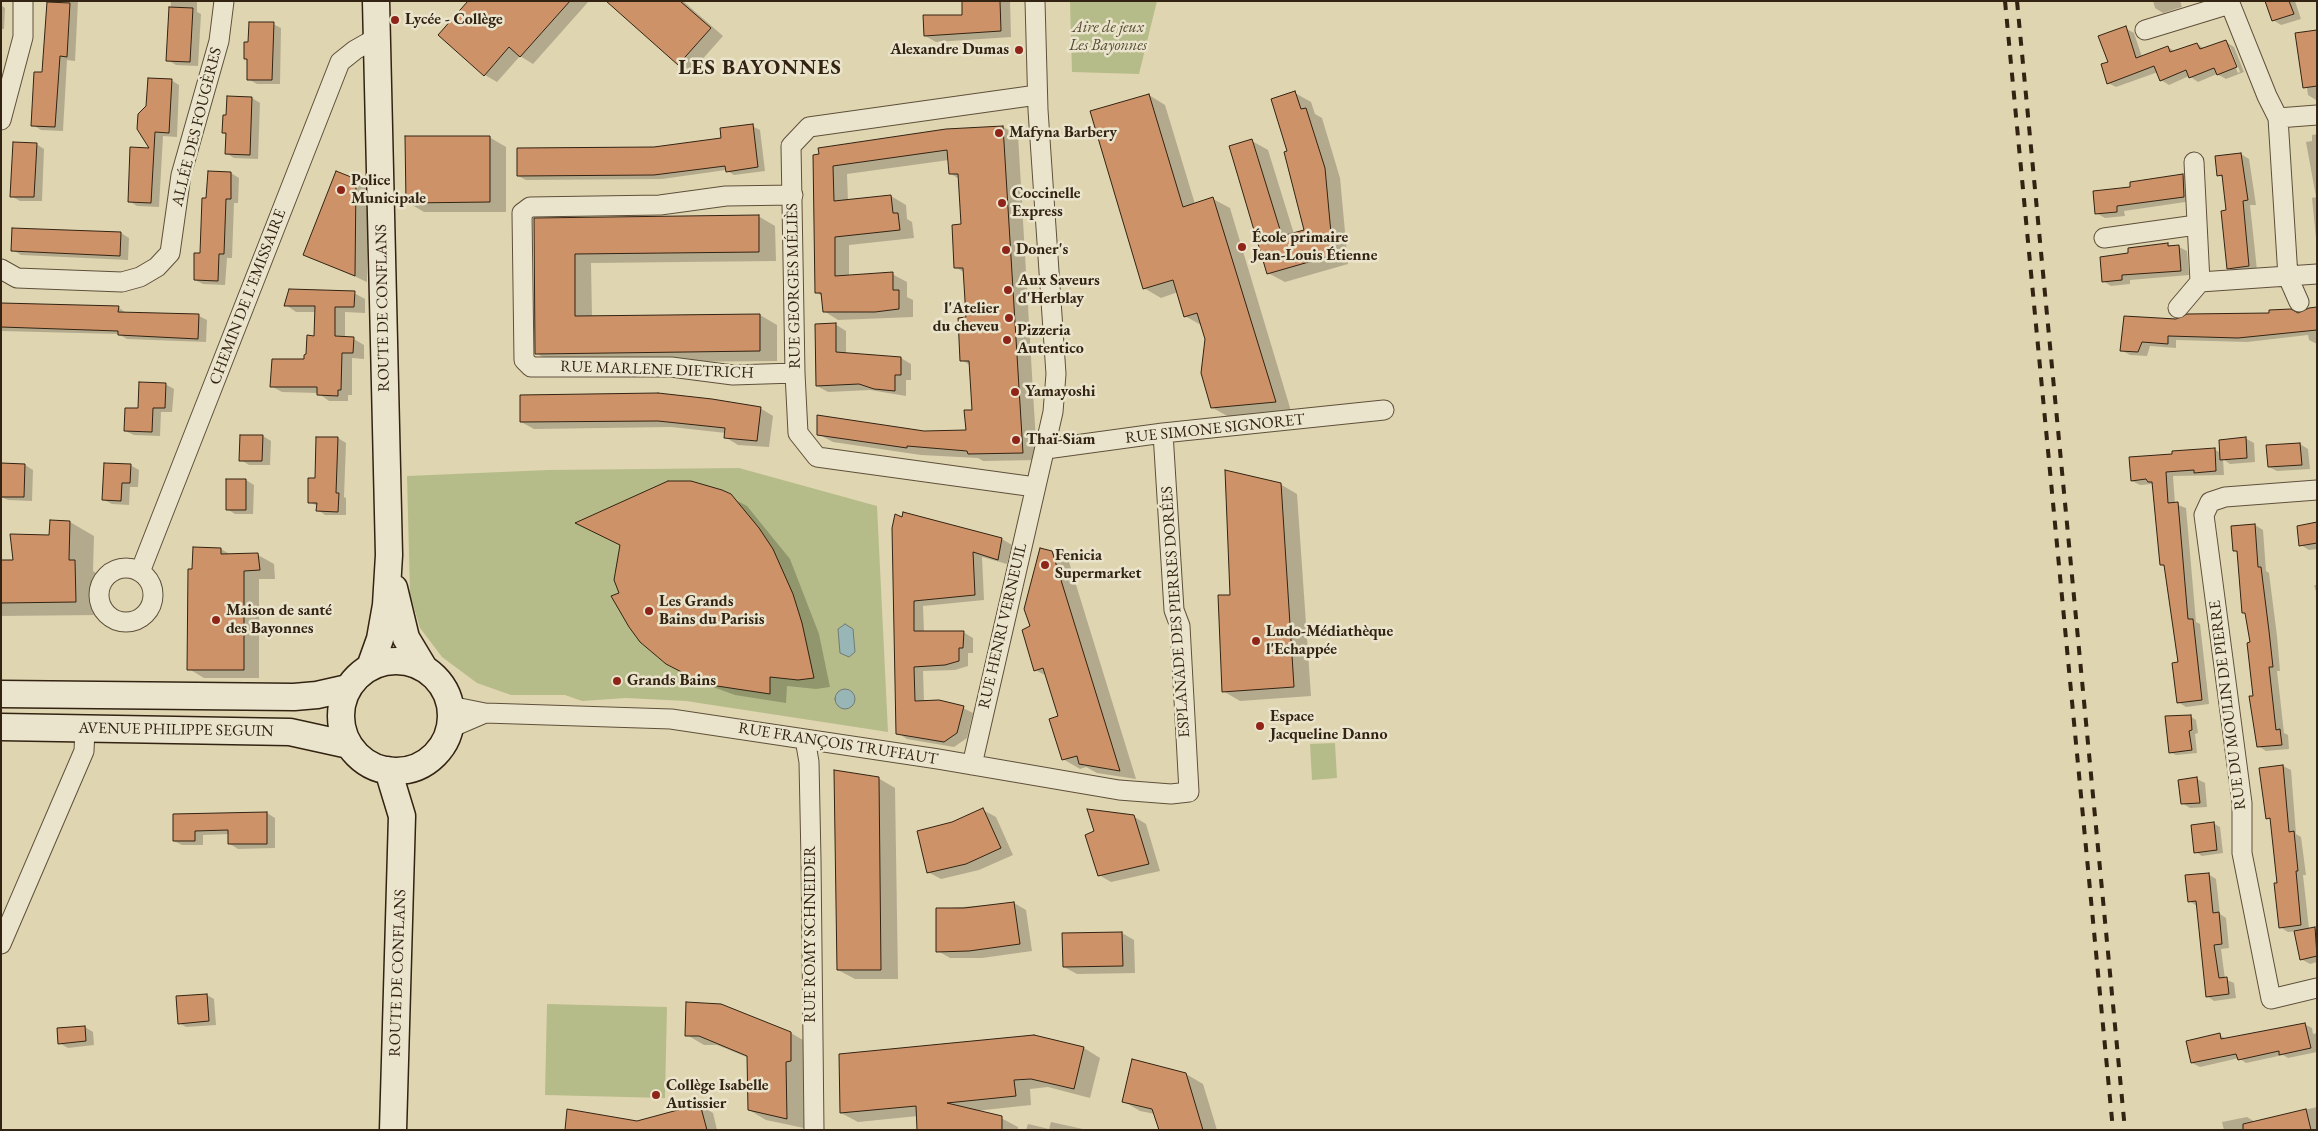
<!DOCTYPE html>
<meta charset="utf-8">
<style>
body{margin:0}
#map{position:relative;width:2318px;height:1131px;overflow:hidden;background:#e0d5b1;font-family:"EB Garamond",serif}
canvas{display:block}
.frame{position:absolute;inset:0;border:2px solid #322312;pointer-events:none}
</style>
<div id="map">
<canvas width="2318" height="1131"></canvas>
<div class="frame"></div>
</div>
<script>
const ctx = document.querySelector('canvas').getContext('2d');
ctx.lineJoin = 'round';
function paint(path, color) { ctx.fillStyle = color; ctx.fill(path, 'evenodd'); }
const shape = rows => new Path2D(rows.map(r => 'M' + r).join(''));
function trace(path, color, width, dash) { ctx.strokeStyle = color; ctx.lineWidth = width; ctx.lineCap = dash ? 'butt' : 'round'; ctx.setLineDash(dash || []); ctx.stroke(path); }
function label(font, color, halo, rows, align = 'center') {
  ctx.font = font + ' "EB Garamond",serif'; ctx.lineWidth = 5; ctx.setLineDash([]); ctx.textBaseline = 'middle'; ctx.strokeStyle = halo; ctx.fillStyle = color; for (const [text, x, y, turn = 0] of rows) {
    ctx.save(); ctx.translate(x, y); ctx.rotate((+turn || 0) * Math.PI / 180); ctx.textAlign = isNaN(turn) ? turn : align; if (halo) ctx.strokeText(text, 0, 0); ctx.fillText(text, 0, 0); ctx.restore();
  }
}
paint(shape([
 [1070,1,1157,1,1139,74,1072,72],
 [739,468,877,506,888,732,686,701,626,698,582,701,565,695,511,695,477,683,442,657,420,628,410,594,407,476,548,470],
 [1335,743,1337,778,1312,780,1310,744],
 [547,1004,667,1007,665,1098,545,1095]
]), '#b6bc89');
const water = shape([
 [845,624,853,629,855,652,849,657,840,653,838,629,845,624],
 '835 699a10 10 0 1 1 20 0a10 10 0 1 1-20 0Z'
]);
paint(water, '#99b6b7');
trace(water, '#707b75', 1);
paint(shape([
 [47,1,78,1,75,61,67,60,63,131,41,130,33,125,43,73],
 [171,1,197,1,197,12,201,14,198,66,176,65,168,60],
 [469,1,589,1,533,64,520,56,497,82,485,75],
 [608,1,683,1,723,36,692,71,679,64],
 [963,1,1010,1,1011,37,936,42,925,36,964,16],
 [2153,1,2180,1,2182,7,2163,13,2155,8],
 [2266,1,2295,1,2301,19,2281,25,2273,20],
 [1,5,5,8,4,29,1,29],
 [273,24,281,28,280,84,257,84,248,79,249,60,245,58,249,43],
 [2125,28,2134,33,2142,57,2168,47,2176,52,2197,44,2205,49,2226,42,2234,47,2244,72,2226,79,2217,74,2198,82,2189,76,2169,85,2161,80,2158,72,2116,87,2108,83,2109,63],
 [2227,47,2230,47,2240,72,2238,73],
 [2317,31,2317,100,2316,100,2308,95,2307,88,2304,87,2296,33],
 [171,80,179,85,177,137,163,136,159,207,137,206,129,201,152,149,139,128],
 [1295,93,1311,102,1315,114,1322,118,1340,178,1348,264,1285,282,1268,273,1252,141,1268,150,1294,234,1305,231,1288,152],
 [1149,95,1165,105,1195,204,1213,199,1230,208,1291,411,1229,417,1213,408,1207,339,1201,325,1185,316,1178,292,1161,298,1144,288],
 [252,98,260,103,258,159,234,158,226,153,227,135,223,133],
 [752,126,760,130,765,171,734,175,726,170,662,179,526,180,518,176,655,148,722,139],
 [1003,127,1018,135,1037,460,983,461,978,458,921,455,833,442,818,434,967,432,974,411,971,366,962,360,968,318,965,273,955,267,962,225,959,179,950,173,949,160,847,174,848,201,891,196,906,205,907,219,912,222,914,238,849,245,849,276,892,274,907,282,907,297,913,300,913,317,838,320,824,311,822,296,816,292,814,156,946,130],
 [2317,134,2317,248,2312,198,2316,197,2306,142,2312,141,2312,135],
 [489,137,506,147,506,212,424,212,407,202],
 [36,144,44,149,42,201,20,201,11,196],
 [2241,154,2249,159,2256,205,2250,205,2257,270,2236,273,2228,268,2228,211,2224,178,2218,175],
 [209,172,231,173,239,178,238,203,234,203,232,258,227,258,225,285,203,284,195,280,202,255],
 [2183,175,2191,180,2192,201,2124,211,2125,216,2105,218,2096,213,2132,188,2162,178],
 [356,180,368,188,367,282,305,254],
 [758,216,775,226,776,261,591,263,592,317,760,315,777,325,777,361,553,363,536,353,535,220],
 [121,233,129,238,128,260,21,255,13,250],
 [2167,245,2179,247,2187,251,2189,275,2130,280,2130,284,2111,286,2103,281,2130,254],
 [354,293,365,299,365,313,345,312,345,338,354,339,364,345,364,359,352,358,352,395,348,395,348,401,329,401,318,393,282,392,271,386,305,360,315,337,316,312,296,312,286,305],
 [1,304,118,307,126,313,199,316,207,320,206,342,127,339,118,334,1,331],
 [2317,308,2317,344,2309,340,2308,335,2247,342,2176,340,2176,348,2150,346,2147,356,2130,355,2121,350,2177,320,2298,315],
 [835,324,846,331,846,354,901,358,911,364,911,380,906,380,906,396,870,390,828,392,817,386],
 [165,384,174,389,172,412,161,412,160,436,134,435,125,431],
 [760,408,773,416,769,447,738,445,725,437,726,433,671,427,534,429,521,422],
 [263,436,271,441,270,465,249,465,241,460],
 [317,438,338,438,346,443,344,497,346,498,346,515,325,515,318,510,318,506,309,502,316,480],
 [2245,438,2254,443,2255,462,2230,464,2223,459,2224,475,2173,476,2175,504,2186,508,2196,622,2200,624,2209,704,2186,707,2178,702,2179,664,2165,567,2161,564,2153,484,2140,485,2132,481,2174,455,2214,449,2221,453],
 [2300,444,2308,449,2310,469,2277,471,2269,467],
 [25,465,33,470,32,501,8,500,1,497],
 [130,465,139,470,138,487,130,487,129,505,112,504,104,500],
 [246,480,254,485,253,514,235,514,227,509],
 [691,482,709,486,747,506,790,559,819,634,830,687,816,689,787,686,786,703,735,695,699,682,667,663,641,642,619,610,613,597,621,594,621,546,578,523],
 [1280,484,1297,494,1311,696,1240,701,1223,691,1232,596],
 [904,513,1002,539,1012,545,1007,564,982,557,984,600,923,606,924,632,963,632,973,638,973,653,968,653,968,666,955,670,923,671,924,702,963,708,973,713,967,738,954,747,907,739,898,733],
 [70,522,94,536,93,571,99,575,99,615,1,616,1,561,14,561],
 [2317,524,2317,549,2309,550,2301,545],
 [2255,525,2263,530,2266,571,2269,573,2277,636,2280,671,2277,671,2284,733,2288,735,2289,749,2266,751,2258,746,2251,643,2247,614,2243,612,2238,552,2234,550],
 [221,549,231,555,258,555,274,564,275,579,259,579,259,678,204,678,189,669,194,570],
 [1052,552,1069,562,1136,779,1097,773,1086,767,1080,769,1063,759,1059,717,1047,676,1035,670,1031,627],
 [2314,585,2317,585,2317,595],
 [2190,716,2196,720,2198,733,2195,734,2197,753,2176,755,2170,752],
 [2283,766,2291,770,2296,834,2301,837,2306,875,2303,875,2309,929,2317,929,2317,962,2310,964,2301,959,2296,931,2288,932,2280,927,2278,884,2272,820,2267,818],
 [878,778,895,788,898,979,855,979,838,970],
 [2197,779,2205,783,2207,807,2190,808,2182,803],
 [983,810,996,817,1013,855,979,870,941,879,928,872],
 [267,813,275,818,275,848,238,849,230,844,230,834,203,835,203,845,182,845,174,841,174,815],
 [1133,816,1146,824,1160,871,1111,882,1099,875],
 [2213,823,2220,827,2223,853,2202,856,2196,852],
 [2208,874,2216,879,2220,914,2226,918,2229,948,2221,949,2225,979,2234,983,2236,998,2214,1001,2207,996,2197,906,2189,901],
 [1014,903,1026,910,1032,951,982,958,950,958,938,951,937,909],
 [1122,933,1134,940,1135,973,1077,974,1064,967],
 [207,995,214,999,216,1025,186,1027,179,1023],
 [2304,1024,2312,1028,2313,1034,2317,1033,2317,1052,2288,1058,2283,1055,2246,1063,2239,1058,2200,1067,2192,1063,2219,1035,2227,1039],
 [85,1027,93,1032,94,1045,68,1048,59,1043],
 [791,1033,808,1043,808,1070,803,1072,804,1128,766,1120,749,1110,749,1058,717,1045,704,1045,687,1035],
 [1084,1048,1100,1058,1090,1098,1048,1087,1030,1089,1031,1105,975,1111,1001,1118,1018,1127,1018,1130,918,1130,918,1116,858,1122,841,1113],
 [1186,1074,1203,1084,1217,1130,1160,1130,1155,1114,1140,1111,1123,1101],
 [700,1105,713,1113,717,1130,566,1130,637,1123],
 [2317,1107,2317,1130,2224,1130,2222,1122,2247,1117,2255,1122],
 [1051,1122,1083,1129,1086,1130,1026,1130,1028,1124,1049,1129]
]), '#0003');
const building = shape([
 [468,1,570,1,520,57,509,47,484,76,438,35,468,1],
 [606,1,680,1,711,28,678,65,606,1],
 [962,1,1000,1,1001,31,924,36,923,15,962,15,962,1],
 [2265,1,2289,1,2294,14,2272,21,2265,1],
 [47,2,70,3,67,57,60,56,55,127,31,126,34,72,42,72,47,2],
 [169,7,193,8,190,62,166,61,169,7],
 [249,22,274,22,272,80,247,80,247,59,244,59,244,42,248,42,249,22],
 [2126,26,2136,58,2168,46,2170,52,2197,43,2200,49,2226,40,2237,67,2217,75,2214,68,2189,78,2186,70,2160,81,2154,66,2107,84,2101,64,2108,62,2098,36,2126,26],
 [2317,30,2317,86,2303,88,2295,33,2317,30],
 [148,78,172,79,169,133,155,132,151,203,128,202,130,147,149,148,137,129,138,114,146,106,148,78],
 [1295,91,1301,109,1306,108,1325,168,1333,255,1267,274,1229,146,1252,139,1282,236,1304,230,1284,152,1287,151,1271,99,1295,91],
 [1149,94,1183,207,1213,197,1276,402,1211,408,1201,373,1205,339,1197,313,1184,317,1173,280,1143,289,1090,111,1149,94],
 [227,96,252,97,250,155,225,154,226,133,222,133,223,115,226,115,227,96],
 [753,124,758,167,726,172,725,166,654,175,517,176,517,148,654,147,721,138,720,128,753,124],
 [1003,126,1023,453,968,454,967,451,907,446,907,448,817,435,817,415,924,431,966,430,964,410,972,410,969,361,960,361,958,318,966,317,963,268,954,268,952,225,961,224,958,174,949,174,947,150,833,166,834,201,891,195,893,213,898,213,900,230,835,237,835,276,893,272,893,290,899,290,899,309,875,312,823,312,821,293,815,293,813,155,819,154,818,148,946,129,1003,126],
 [405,136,490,136,490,202,406,203,405,136],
 [13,142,37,143,34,197,10,197,13,142],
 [2241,153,2248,200,2243,201,2249,266,2227,269,2221,211,2226,210,2222,175,2217,176,2215,156,2241,153],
 [208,171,231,172,231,199,226,199,224,254,219,254,218,281,194,280,194,253,200,253,202,198,206,198,208,171],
 [336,171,356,179,355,276,303,255,336,171],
 [2183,174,2184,197,2117,206,2117,212,2095,214,2093,191,2130,187,2130,182,2183,174],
 [759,215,759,252,575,254,575,316,760,314,760,351,535,354,534,218,759,215],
 [12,228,121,232,120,256,11,251,12,228],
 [2168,243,2168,246,2179,245,2181,271,2122,275,2122,280,2102,282,2100,257,2128,253,2128,248,2168,243],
 [289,289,355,291,354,307,335,307,335,336,354,337,353,353,342,353,341,390,338,390,338,396,317,395,317,387,270,387,272,359,304,359,304,355,306,354,307,335,314,336,315,306,284,306,289,289],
 [1,303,119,306,118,312,199,314,198,339,118,335,118,331,1,327,1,303],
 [2317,307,2317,330,2238,338,2168,336,2168,344,2142,342,2138,352,2120,351,2124,316,2176,319,2187,314,2269,313,2269,310,2291,309,2298,313,2309,308,2317,307],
 [836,323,836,352,901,357,901,375,895,375,895,391,874,389,859,384,816,386,815,324,836,323],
 [139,382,166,383,165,408,153,408,152,432,124,431,125,408,138,408,139,382],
 [658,393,712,399,761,407,757,441,724,438,725,428,658,421,520,422,520,395,658,393],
 [240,435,263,435,262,461,239,461,240,435],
 [316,437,338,437,336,493,339,493,338,512,316,511,317,503,308,503,308,478,315,478,316,437],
 [2246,437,2247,458,2220,460,2219,440,2246,437],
 [2300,443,2302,465,2268,467,2266,445,2300,443],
 [2215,448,2216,471,2194,473,2194,470,2166,472,2168,503,2178,502,2188,619,2193,619,2202,700,2177,703,2172,663,2178,662,2164,565,2160,565,2152,482,2148,482,2146,479,2131,481,2129,457,2172,454,2172,451,2215,448],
 [1,463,25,464,24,497,1,497,1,463],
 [104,463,131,464,130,483,122,483,121,501,102,500,104,463],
 [1225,470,1281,483,1294,687,1222,692,1218,595,1230,595,1225,470],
 [226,479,246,479,246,510,226,510,226,479],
 [668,481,691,481,722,490,731,494,759,528,773,549,793,594,802,623,814,678,798,680,770,677,770,694,717,686,699,681,666,664,640,642,629,627,611,596,619,593,614,580,620,545,575,523,668,481],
 [903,512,1002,538,998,560,973,552,975,595,914,601,914,631,964,631,963,648,959,648,959,661,945,665,914,667,915,701,939,700,964,706,957,733,944,742,896,734,892,528,895,514,902,517,903,512],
 [50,520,70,521,69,560,75,560,76,602,1,603,1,560,13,560,10,534,49,535,50,520],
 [2317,522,2317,543,2299,546,2297,526,2317,522],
 [2255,524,2258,567,2261,567,2269,631,2273,667,2269,667,2276,730,2280,729,2282,745,2257,747,2249,696,2253,696,2247,643,2250,642,2245,613,2242,613,2237,551,2233,551,2231,526,2255,524],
 [193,547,221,548,221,554,258,553,260,570,244,571,244,670,187,670,188,569,192,569,193,547],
 [1040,548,1052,551,1120,771,1079,764,1077,756,1062,760,1049,719,1058,716,1043,668,1034,671,1022,630,1030,626,1024,609,1040,548],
 [2191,715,2192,730,2189,731,2192,750,2169,753,2165,716,2191,715],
 [2283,765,2289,832,2294,831,2298,871,2296,871,2301,925,2279,928,2274,883,2277,883,2270,818,2266,819,2259,768,2283,765],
 [834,770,879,777,881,970,837,970,834,770],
 [2197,777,2200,803,2181,804,2178,780,2197,777],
 [983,808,1001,848,966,864,927,873,917,831,952,822,983,808],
 [1087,809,1134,815,1149,864,1098,876,1085,835,1094,831,1087,809],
 [267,812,267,844,228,844,228,830,195,831,195,841,173,841,173,814,267,812],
 [2214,822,2217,850,2194,853,2191,825,2214,822],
 [2209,873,2213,913,2219,912,2222,944,2214,945,2219,978,2227,977,2229,994,2206,997,2196,901,2188,902,2185,875,2209,873],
 [1014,902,1020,944,969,951,936,952,936,908,964,908,1014,902],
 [2315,927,2317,956,2300,960,2294,931,2315,927],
 [1122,932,1123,966,1063,967,1062,933,1122,932],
 [207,994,209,1021,178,1024,176,996,207,994],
 [686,1002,721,1004,791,1032,791,1061,786,1062,787,1119,748,1110,747,1056,699,1036,685,1036,686,1002],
 [2305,1023,2311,1048,2279,1055,2279,1051,2238,1060,2236,1054,2191,1063,2186,1041,2220,1033,2221,1039,2305,1023],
 [85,1026,86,1041,58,1044,57,1028,85,1026],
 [1034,1035,1084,1047,1074,1089,1031,1079,1014,1080,1016,1096,947,1103,1002,1116,1002,1130,917,1130,916,1106,840,1113,839,1054,1034,1035],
 [1132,1059,1186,1073,1203,1130,1159,1130,1152,1109,1122,1102,1132,1059],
 [700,1104,707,1130,565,1130,567,1109,637,1121,700,1104],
 [2306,1109,2311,1130,2243,1130,2243,1124,2306,1109]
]);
paint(building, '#ce9269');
trace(building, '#322312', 1);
const street = shape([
 [2229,1,2267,96,2278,118,2288,277,2299,302],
 [2145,30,2230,4],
 [2278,118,2317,115],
 [1,120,23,37,23,1],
 [2194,162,2200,282],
 [793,195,726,196,660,205,530,207,522,213,524,360,531,367,671,367,733,375,795,373],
 [2104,238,2196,225],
 [1,269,17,278,122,282,140,277,157,267,170,253,181,175,219,41,224,1],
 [2200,282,2317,274],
 [2178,308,2200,282],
 [1046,449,1163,433,1384,410],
 [1035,487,817,457,798,433,795,373,791,146,809,127,1037,95],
 [2317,490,2225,497,2210,502,2204,515,2242,803,2242,853,2271,999,2317,988],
 '99 595a27 27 0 1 1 54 0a27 27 0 1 1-54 0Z',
 [140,572,340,62,355,50,376,38],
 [450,706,485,713,671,719,938,759,1119,790,1171,794,1189,792,1180,626,1174,610,1163,433],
 [450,728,485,713],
 [805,739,809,762,811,860,814,1130],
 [972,765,1053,412,1056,374,1038,110,1035,1],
 [1,944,84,751,85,729]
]);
const secondary = shape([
 [394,588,406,638,424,668],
 '341 716a55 55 0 1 1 110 0a55 55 0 1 1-110 0Z',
 [370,667,380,639,386,605,389,555,376,1],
 [1,694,294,697,317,695,348,688],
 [1,727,290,732,349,745],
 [388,770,402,816,393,1130]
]);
trace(street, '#5e503a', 21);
trace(secondary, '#322312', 29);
trace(street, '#ebe4cc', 19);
trace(secondary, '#ebe4cc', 26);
trace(shape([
 [2005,1,2113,1130],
 [2017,1,2125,1130]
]), '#322312', 4, [9, 9]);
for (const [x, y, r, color] of [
 [395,20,5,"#8f2418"],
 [1019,50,5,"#8f2418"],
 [999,133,5,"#8f2418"],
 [341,190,5,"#8f2418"],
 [1002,203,5,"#8f2418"],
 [1242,247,5,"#8f2418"],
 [1006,250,5,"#8f2418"],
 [1008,290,5,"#8f2418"],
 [1009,318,5,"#8f2418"],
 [1007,340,5,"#8f2418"],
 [1015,392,5,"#8f2418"],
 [1016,440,5,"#8f2418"],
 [1045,565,5,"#8f2418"],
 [649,611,5,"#8f2418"],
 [216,620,5,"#8f2418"],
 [1256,641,5,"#8f2418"],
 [617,681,5,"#8f2418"],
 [1260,726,5,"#8f2418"],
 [656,1095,5,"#8f2418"]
]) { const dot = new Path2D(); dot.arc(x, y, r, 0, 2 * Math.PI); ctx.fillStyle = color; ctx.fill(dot); trace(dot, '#ebe4cc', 2); }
label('bold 16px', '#322312', '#ebe4cc', [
 ["Lycée - Collège",405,20],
 ["Alexandre Dumas",1009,50,"right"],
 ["Mafyna Barbery",1009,133],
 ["Police",351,181],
 ["Municipale",351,199],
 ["Coccinelle",1012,194],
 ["Express",1012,212],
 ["École primaire",1252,238],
 ["Jean-Louis Étienne",1252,256],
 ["Doner's",1016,250],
 ["Aux Saveurs",1018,281],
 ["d'Herblay",1018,299],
 ["l'Atelier",999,309,"right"],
 ["du cheveu",999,327,"right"],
 ["Pizzeria",1017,331],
 ["Autentico",1017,349],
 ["Yamayoshi",1025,392],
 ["Thaï-Siam",1026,440],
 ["Fenicia",1055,556],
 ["Supermarket",1055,574],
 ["Les Grands",659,602],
 ["Bains du Parisis",659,620],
 ["Maison de santé",226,611],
 ["des Bayonnes",226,629],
 ["Ludo-Médiathèque",1266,632],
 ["l'Echappée",1266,650],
 ["Grands Bains",627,681],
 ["Espace",1270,717],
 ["Jacqueline Danno",1270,735],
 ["Collège Isabelle",666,1086],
 ["Autissier",666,1104]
], 'left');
label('italic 16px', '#534930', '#ebe4cc', [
 ["Aire de jeux",1108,28],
 ["Les Bayonnes",1108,46]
]);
label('16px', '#322312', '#ebe4cc', [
 ["ALLÉE DES FOUGÈRES",197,127,-76],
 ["RUE GEORGES MÉLIÈS",794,286,-91],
 ["CHEMIN DE L'EMISSAIRE",248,297,-69],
 ["ROUTE DE CONFLANS",383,308,-91],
 ["RUE MARLENE DIETRICH",657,370,2],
 ["RUE SIMONE SIGNORET",1215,429,-6],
 ["ESPLANADE DES PIERRES DORÉES",1176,612,-94],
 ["RUE HENRI VERNEUIL",1003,626,-77],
 ["RUE DU MOULIN DE PIERRE",2228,705,-97],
 ["AVENUE PHILIPPE SEGUIN",176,730,1],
 ["RUE FRANÇOIS TRUFFAUT",838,744,9],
 ["RUE ROMY SCHNEIDER",811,934,-90],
 ["ROUTE DE CONFLANS",398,973,-88]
]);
ctx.letterSpacing = '1px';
label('bold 21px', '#322312', '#ebe4cc', [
 ["LES BAYONNES",760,68]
]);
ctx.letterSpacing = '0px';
</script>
